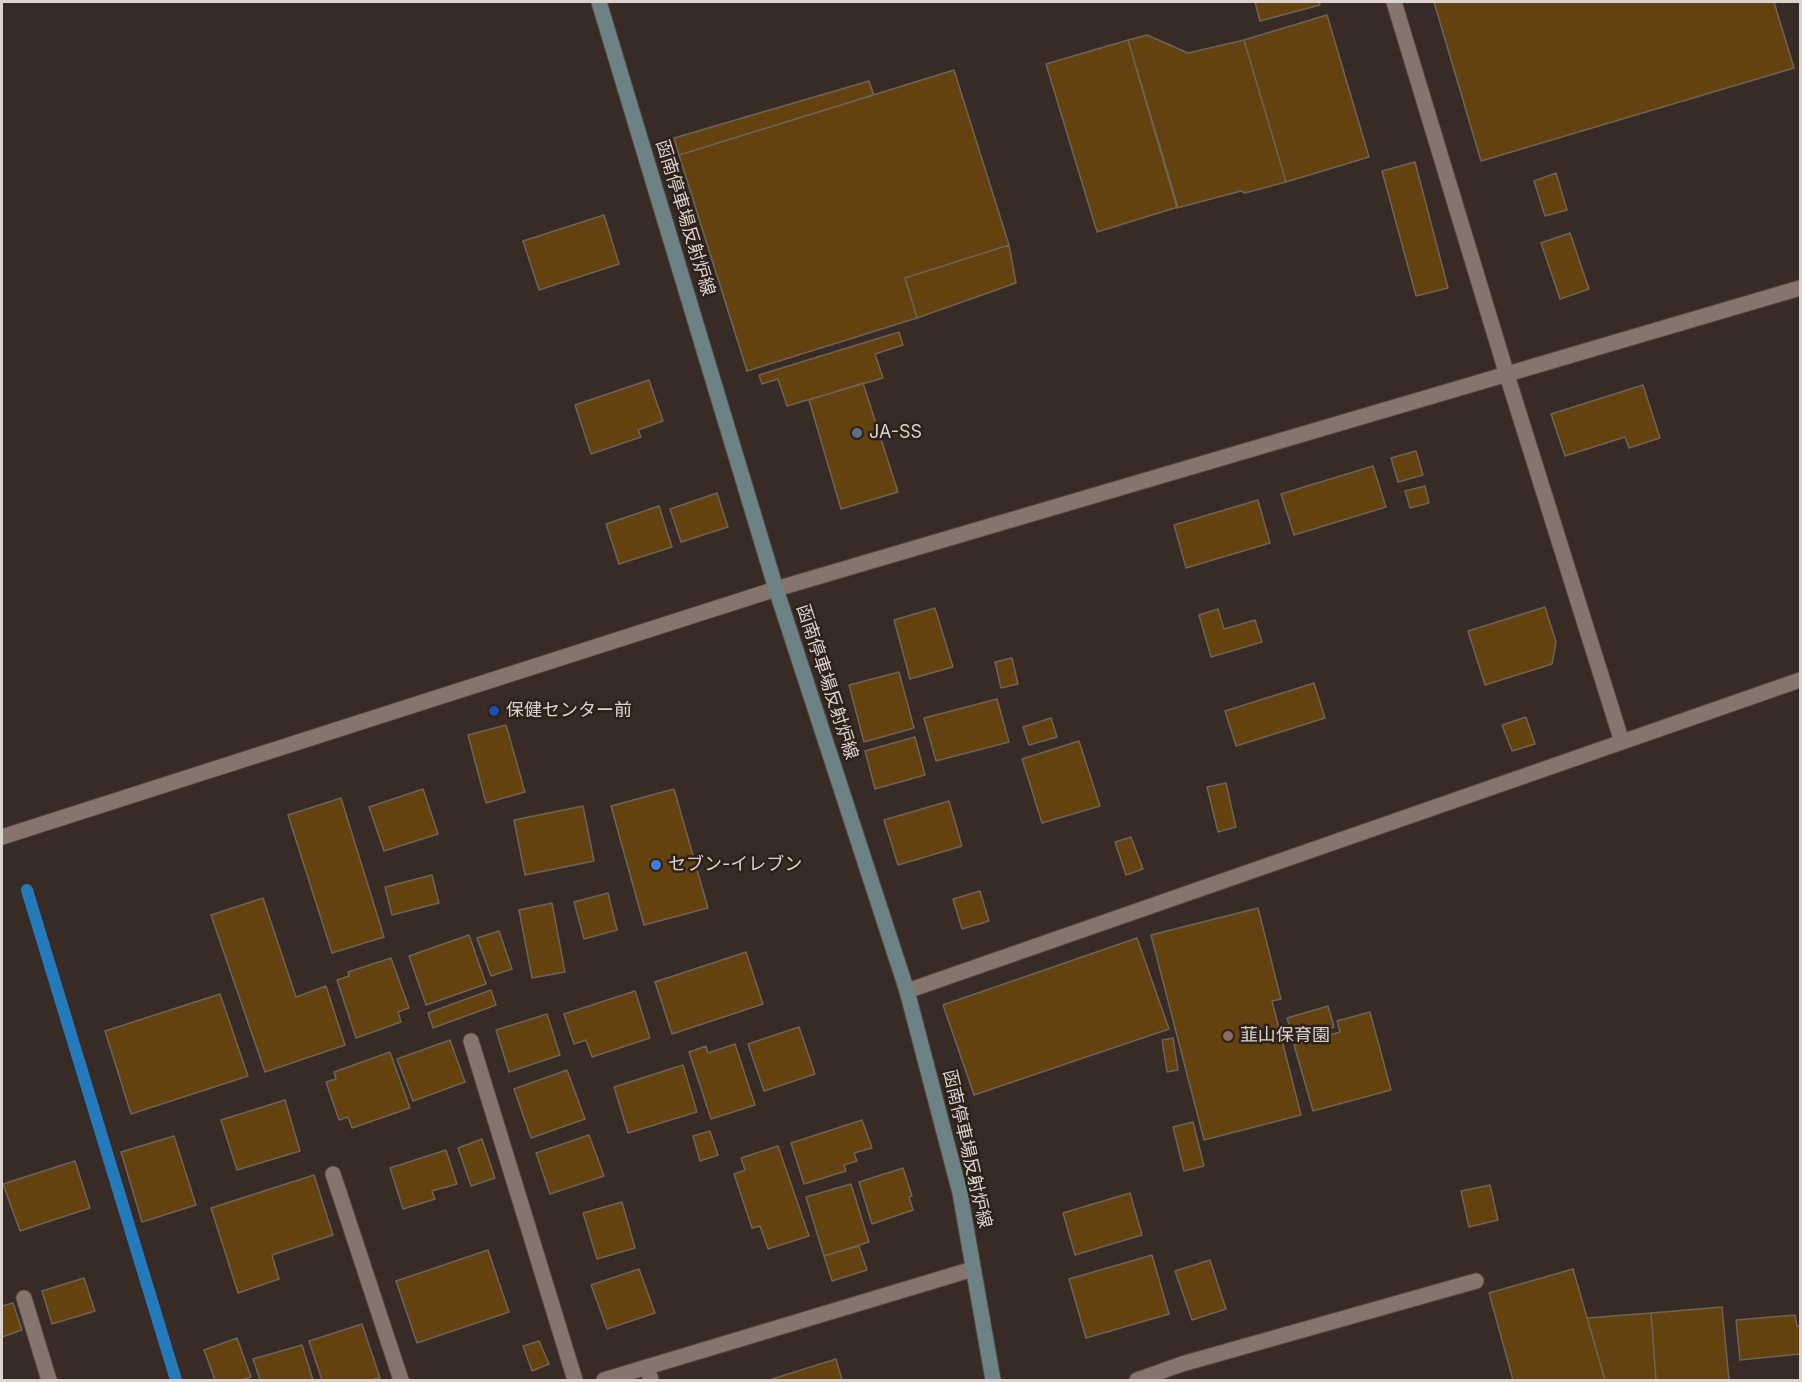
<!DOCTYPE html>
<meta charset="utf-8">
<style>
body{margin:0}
#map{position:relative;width:1802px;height:1382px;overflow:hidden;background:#382a24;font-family:Inter,sans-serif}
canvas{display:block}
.frame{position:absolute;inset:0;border:3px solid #dcd3cf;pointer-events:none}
</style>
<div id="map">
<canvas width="1802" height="1382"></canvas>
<div class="frame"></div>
</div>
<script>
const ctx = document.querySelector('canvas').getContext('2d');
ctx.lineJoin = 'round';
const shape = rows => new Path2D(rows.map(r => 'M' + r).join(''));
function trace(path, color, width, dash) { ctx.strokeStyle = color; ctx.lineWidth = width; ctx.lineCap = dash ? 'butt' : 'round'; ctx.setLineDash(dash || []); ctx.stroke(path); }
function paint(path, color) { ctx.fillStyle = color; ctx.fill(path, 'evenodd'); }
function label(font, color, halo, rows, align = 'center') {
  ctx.font = font + ' Inter,"Noto Sans JP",sans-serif'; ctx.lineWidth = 5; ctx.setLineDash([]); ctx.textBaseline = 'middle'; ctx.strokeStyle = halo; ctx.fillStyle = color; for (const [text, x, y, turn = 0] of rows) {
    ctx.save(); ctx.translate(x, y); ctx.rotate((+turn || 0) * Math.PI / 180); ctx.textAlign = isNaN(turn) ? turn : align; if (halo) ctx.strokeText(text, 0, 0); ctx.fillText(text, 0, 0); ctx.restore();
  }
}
trace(shape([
 [27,890,176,1380]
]), '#257abc', 12);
const building = shape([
 [1255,2,1319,2,1320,5,1260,21,1255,2],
 [1434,2,1774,2,1794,68,1481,161,1434,2],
 [1327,15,1369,157,1286,182,1244,40,1327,15],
 [1147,35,1188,53,1244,40,1286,182,1245,193,1241,191,1177,208,1128,40,1147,35],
 [1128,40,1178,207,1097,232,1046,64,1128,40],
 [954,70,1009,245,905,278,917,318,747,371,679,155,954,70],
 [869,81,874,95,679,155,674,138,869,81],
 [1415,162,1448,288,1416,296,1382,171,1415,162],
 [1556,173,1567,210,1545,216,1534,181,1556,173],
 [604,215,619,264,539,290,523,241,604,215],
 [1570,233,1589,289,1560,299,1541,243,1570,233],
 [1009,245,1016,283,917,318,905,278,1009,245],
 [899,332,903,345,875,354,883,378,787,406,778,379,762,384,759,375,899,332],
 [649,380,663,421,638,430,641,437,591,454,575,405,649,380],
 [863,383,898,492,841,509,809,400,863,383],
 [1643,385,1660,438,1629,448,1625,437,1565,456,1551,414,1643,385],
 [1416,451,1423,475,1398,482,1391,458,1416,451],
 [1373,466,1386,507,1294,535,1281,494,1373,466],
 [1425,486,1429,503,1410,508,1405,491,1425,486],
 [717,493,728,527,681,542,670,509,717,493],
 [1258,500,1270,543,1186,568,1174,525,1258,500],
 [659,506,672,547,619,564,606,524,659,506],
 [1545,607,1556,642,1552,664,1485,685,1468,631,1545,607],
 [935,608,953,667,910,679,894,620,935,608],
 [1218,609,1224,629,1255,620,1262,642,1211,657,1199,615,1218,609],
 [1012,658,1018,684,1001,688,995,662,1012,658],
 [899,672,914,728,864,742,849,685,899,672],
 [1314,683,1325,718,1236,746,1225,711,1314,683],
 [997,699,1009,742,936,761,924,718,997,699],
 [1526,717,1535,744,1512,751,1502,725,1526,717],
 [1051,718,1057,737,1029,745,1023,727,1051,718],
 [506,725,525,792,486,803,468,735,506,725],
 [915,737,925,775,875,789,865,751,915,737],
 [1079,741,1100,806,1042,823,1022,759,1079,741],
 [1226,783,1236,827,1218,832,1207,787,1226,783],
 [423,789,438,834,384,851,369,807,423,789],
 [674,789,708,908,644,925,611,806,674,789],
 [341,798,384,937,332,953,288,815,341,798],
 [949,801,962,846,898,865,884,820,949,801],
 [583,806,594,861,525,875,514,820,583,806],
 [1131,837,1143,869,1126,875,1115,842,1131,837],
 [432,875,439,903,392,915,385,887,432,875],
 [980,891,989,921,962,929,953,899,980,891],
 [608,893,617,930,584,939,574,902,608,893],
 [263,898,296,997,326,986,345,1045,265,1072,211,915,263,898],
 [552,903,565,972,532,978,519,910,552,903],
 [1258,908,1281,999,1272,1001,1301,1115,1204,1140,1151,935,1258,908],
 [499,931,512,969,491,976,477,938,499,931],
 [469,935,486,984,426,1005,409,956,469,935],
 [1137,938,1169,1029,974,1095,943,1005,1137,938],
 [746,952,763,1004,672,1034,655,982,746,952],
 [391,958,409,1008,398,1012,401,1022,356,1038,337,980,349,976,348,972,391,958],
 [491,990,496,1005,433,1028,428,1013,491,990],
 [635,991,650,1038,592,1057,586,1040,574,1044,564,1014,635,991],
 [220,994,248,1076,131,1114,105,1031,220,994],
 [1328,1006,1334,1027,1294,1039,1287,1018,1328,1006],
 [1370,1012,1391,1090,1313,1111,1294,1045,1340,1032,1337,1021,1370,1012],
 [547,1014,560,1055,509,1072,496,1030,547,1014],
 [799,1027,815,1074,764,1091,748,1044,799,1027],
 [1173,1038,1178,1070,1167,1072,1162,1040,1173,1038],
 [450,1040,465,1082,413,1101,397,1059,450,1040],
 [735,1044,755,1105,711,1119,689,1052,706,1046,708,1053,735,1044],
 [390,1052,410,1108,352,1128,348,1117,339,1120,326,1082,336,1079,334,1072,390,1052],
 [683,1065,697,1112,628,1133,614,1087,683,1065],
 [567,1070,585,1119,531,1138,514,1089,567,1070],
 [285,1100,300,1151,237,1170,221,1120,285,1100],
 [862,1120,872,1148,854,1153,857,1161,844,1165,846,1171,804,1184,791,1143,862,1120],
 [1193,1122,1204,1166,1184,1171,1173,1127,1193,1122],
 [710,1131,718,1155,700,1161,693,1136,710,1131],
 [589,1135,604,1176,550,1194,536,1153,589,1135],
 [174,1136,196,1205,142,1222,121,1152,174,1136],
 [482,1139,495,1178,471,1186,458,1148,482,1139],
 [778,1146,809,1236,768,1249,760,1226,752,1228,734,1174,745,1170,741,1158,778,1146],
 [446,1150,457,1184,432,1191,435,1199,403,1209,390,1168,446,1150],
 [75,1161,90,1208,20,1231,3,1184,75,1161],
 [903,1168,912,1196,909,1197,913,1210,872,1224,859,1182,903,1168],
 [314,1175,333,1235,272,1255,279,1279,238,1293,211,1208,314,1175],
 [851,1184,869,1242,824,1256,806,1197,851,1184],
 [1490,1185,1498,1220,1469,1227,1461,1191,1490,1185],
 [1130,1193,1142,1235,1075,1255,1063,1213,1130,1193],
 [622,1202,635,1248,597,1259,583,1213,622,1202],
 [859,1246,867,1270,832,1281,824,1256,859,1246],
 [488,1250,509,1312,417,1343,396,1281,488,1250],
 [1152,1255,1169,1314,1086,1338,1069,1279,1152,1255],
 [1210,1260,1226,1309,1192,1320,1175,1271,1210,1260],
 [639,1269,655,1313,607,1329,591,1285,639,1269],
 [1573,1269,1605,1380,1513,1380,1489,1293,1573,1269],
 [84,1278,95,1311,52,1324,42,1291,84,1278],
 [13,1303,22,1330,2,1337,2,1306,13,1303],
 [1722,1307,1729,1380,1656,1380,1651,1313,1722,1307],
 [1651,1313,1656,1380,1605,1380,1587,1318,1651,1313],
 [1795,1315,1797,1326,1800,1326,1800,1354,1740,1360,1736,1320,1795,1315],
 [362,1324,380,1378,370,1380,322,1380,309,1341,362,1324],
 [237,1338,251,1377,241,1380,215,1380,204,1350,237,1338],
 [539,1341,549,1364,532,1371,523,1346,539,1341],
 [302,1345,313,1380,260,1380,253,1359,302,1345],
 [836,1359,842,1380,769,1380,836,1359]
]);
paint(building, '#634210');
trace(building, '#6d6356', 1.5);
const service = shape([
 [471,1041,575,1380],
 [333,1174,401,1380],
 [24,1298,49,1380],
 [647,1367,651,1380]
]);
const minor = shape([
 [1394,2,1507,375,1622,742],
 [907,991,1800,680],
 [604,1380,973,1269],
 [1137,1380,1182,1364,1476,1281]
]);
const tertiary = shape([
 [2,837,776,589,1800,288]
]);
const secondary = shape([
 [599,2,776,589,907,991,960,1193,993,1380]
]);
trace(service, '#544943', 17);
trace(minor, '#544943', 17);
trace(tertiary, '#544943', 17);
trace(secondary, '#544943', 17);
trace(service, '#86756e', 15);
trace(minor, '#86756e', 15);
trace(tertiary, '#86756e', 15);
trace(secondary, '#6c8284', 15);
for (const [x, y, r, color] of [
 [857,433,6,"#5c6f8a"],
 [494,711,6,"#1a4fb4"],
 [656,865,6,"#3f7fe0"],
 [1228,1036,6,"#8d6e63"]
]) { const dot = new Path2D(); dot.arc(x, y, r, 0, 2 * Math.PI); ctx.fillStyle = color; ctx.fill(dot); trace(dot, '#2e211a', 2); }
label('18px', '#dcd3cf', '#2e211a', [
 ["函南停車場反射炉線",685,218,73],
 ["函南停車場反射炉線",827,682,72],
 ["函南停車場反射炉線",967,1149,77]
]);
label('18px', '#dcd3cf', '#2e211a', [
 ["JA-SS",869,433],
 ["保健センター前",506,711],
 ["セブン-イレブン",668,865],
 ["韮山保育園",1240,1036]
], 'left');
</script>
